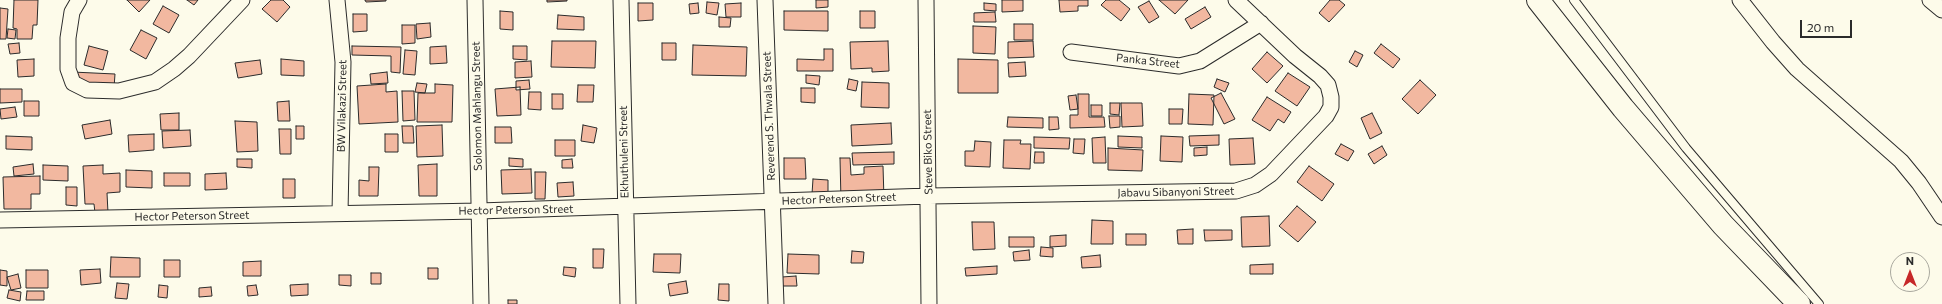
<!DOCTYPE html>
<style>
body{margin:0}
#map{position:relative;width:1942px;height:304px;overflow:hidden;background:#fdfbea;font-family:Commissioner,sans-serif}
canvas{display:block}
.north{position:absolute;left:1890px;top:252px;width:40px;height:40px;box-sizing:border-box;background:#fdfbea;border:1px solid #a9a89e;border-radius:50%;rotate:0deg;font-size:11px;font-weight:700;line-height:16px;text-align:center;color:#2b2b2b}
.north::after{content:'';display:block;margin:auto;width:14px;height:18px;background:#c62828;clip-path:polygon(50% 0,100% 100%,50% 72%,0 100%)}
.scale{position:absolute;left:1800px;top:20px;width:52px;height:18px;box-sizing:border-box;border:2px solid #2b2b2b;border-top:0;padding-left:5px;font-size:12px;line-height:14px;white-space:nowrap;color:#2b2b2b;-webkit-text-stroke:3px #fdfbea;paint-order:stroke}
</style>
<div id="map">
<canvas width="1942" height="304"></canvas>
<div class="north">N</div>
<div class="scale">20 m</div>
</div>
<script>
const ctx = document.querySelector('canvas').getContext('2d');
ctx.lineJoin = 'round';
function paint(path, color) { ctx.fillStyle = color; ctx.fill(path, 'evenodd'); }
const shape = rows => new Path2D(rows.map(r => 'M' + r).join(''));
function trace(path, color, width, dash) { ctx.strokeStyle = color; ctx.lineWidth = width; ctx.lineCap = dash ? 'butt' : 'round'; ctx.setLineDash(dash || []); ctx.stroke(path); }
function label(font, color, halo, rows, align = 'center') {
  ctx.font = font + ' Commissioner,sans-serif'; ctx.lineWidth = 3; ctx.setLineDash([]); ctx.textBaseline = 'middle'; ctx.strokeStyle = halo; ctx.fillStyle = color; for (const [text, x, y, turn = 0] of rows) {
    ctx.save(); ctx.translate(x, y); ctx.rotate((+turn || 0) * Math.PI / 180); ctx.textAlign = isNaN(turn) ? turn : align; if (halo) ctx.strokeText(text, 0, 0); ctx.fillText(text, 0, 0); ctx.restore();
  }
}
const building = shape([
 [14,0,38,0,37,25,33,25,32,39,17,39,17,29,13,28,14,0],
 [127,0,150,0,139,12,127,0],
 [187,0,198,0,194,5,187,0],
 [271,0,283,0,290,7,277,22,262,9,271,0],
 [365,0,386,0,386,1,366,2,365,0],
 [547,0,567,0,567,1,547,2,547,0],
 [816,0,828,0,828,7,816,8,816,0],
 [1002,0,1023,0,1023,11,1002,12,1002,0],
 [1059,0,1088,0,1088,6,1078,6,1078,11,1060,12,1059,0],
 [1106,0,1119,0,1130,9,1121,21,1101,5,1106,0],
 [1159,0,1188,0,1175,14,1159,0],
 [1330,0,1339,0,1345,5,1329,22,1319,13,1330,0],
 [1149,1,1159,17,1149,23,1138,7,1149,1],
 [707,2,719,3,717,15,706,13,707,2],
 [638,3,653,3,653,20,638,21,638,3],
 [698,3,699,13,690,14,689,4,698,3],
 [741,3,741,17,726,17,725,4,741,3],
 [984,3,996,4,996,11,984,10,984,3],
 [163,6,179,15,169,33,153,24,163,6],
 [1205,7,1211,17,1191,29,1185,19,1205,7],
 [0,8,8,9,6,39,0,39,0,8],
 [500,11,513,12,513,30,500,29,500,11],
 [784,11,828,11,828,31,784,30,784,11],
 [860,11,875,11,875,28,860,28,860,11],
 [995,12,996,22,974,22,974,13,995,12],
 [353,14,367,14,367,31,353,32,353,14],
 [558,15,584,17,584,30,557,29,558,15],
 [719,17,731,18,730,27,719,27,719,17],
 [430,23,431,37,417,39,416,24,430,23],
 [1014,24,1033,24,1033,40,1014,40,1014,24],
 [402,25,415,25,415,43,402,44,402,25],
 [973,26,996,27,995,54,973,53,973,26],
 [8,29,16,30,15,39,7,38,8,29],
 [141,30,157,38,146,59,130,50,141,30],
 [552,41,596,41,595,68,551,67,552,41],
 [888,41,889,71,872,72,872,68,851,69,850,42,888,41],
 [1033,41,1034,57,1008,58,1008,42,1033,41],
 [19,43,20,53,10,54,8,44,19,43],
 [662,43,676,43,676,60,662,60,662,43],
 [1381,44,1400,59,1393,68,1374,53,1381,44],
 [693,45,747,47,746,76,692,75,693,45],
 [89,46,108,51,103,70,84,65,89,46],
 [352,46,401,47,400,73,391,72,391,56,352,55,352,46],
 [446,46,447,63,430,64,430,47,446,46],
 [513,46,527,46,527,60,513,59,513,46],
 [824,49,833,49,833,71,797,71,797,59,824,60,824,49],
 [405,50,417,51,415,75,403,74,405,50],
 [1355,51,1363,55,1357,67,1349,62,1355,51],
 [1267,52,1283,66,1267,83,1252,69,1267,52],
 [34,59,34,76,18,77,17,60,34,59],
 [281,59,304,61,304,76,281,75,281,59],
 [958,59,998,60,998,93,958,93,958,59],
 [260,60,262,74,238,78,235,63,260,60],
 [531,61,532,77,515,78,515,62,531,61],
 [1025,62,1026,76,1009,77,1008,63,1025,62],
 [72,72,115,74,114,88,71,85,72,72],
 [387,72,388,83,371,84,370,74,387,72],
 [1288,73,1310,87,1297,106,1275,91,1288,73],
 [806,75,820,76,819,85,806,83,806,75],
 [849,79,858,81,856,91,847,89,849,79],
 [1217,79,1229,83,1225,92,1214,87,1217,79],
 [529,80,530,89,516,90,516,81,529,80],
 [1420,80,1436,95,1418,114,1402,99,1420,80],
 [862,82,889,83,889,108,861,107,862,82],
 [417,83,427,84,425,93,415,92,417,83],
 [386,84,386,92,397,91,398,122,359,124,357,86,386,84],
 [435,84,453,85,452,122,417,122,418,93,435,93,435,84],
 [578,85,594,85,593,102,577,102,578,85],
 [520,87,521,115,497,116,495,89,520,87],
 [801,88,815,88,815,103,801,102,801,88],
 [0,89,22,89,22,102,0,103,0,89],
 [402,91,414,91,415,120,403,121,402,91],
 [529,92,541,92,541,110,528,109,529,92],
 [1221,93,1235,119,1224,124,1211,98,1221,93],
 [552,94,563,94,563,109,552,109,552,94],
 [1078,94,1089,94,1089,117,1104,117,1105,127,1070,128,1070,115,1078,115,1078,94],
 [1189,94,1214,95,1213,125,1188,124,1189,94],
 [1076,95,1078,109,1070,110,1068,96,1076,95],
 [1267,97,1291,112,1284,123,1278,119,1270,131,1252,120,1267,97],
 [24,101,39,101,39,116,24,116,24,101],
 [289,101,290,121,278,121,277,102,289,101],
 [1110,103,1120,103,1119,115,1110,114,1110,103],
 [1121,103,1142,103,1143,126,1122,127,1121,103],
 [1091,105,1102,105,1102,116,1091,116,1091,105],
 [15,107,17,117,1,119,0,109,15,107],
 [1169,109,1183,109,1182,124,1169,124,1169,109],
 [179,113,179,130,161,130,160,114,179,113],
 [1372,113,1382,133,1370,139,1361,118,1372,113],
 [1109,116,1120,116,1120,127,1110,128,1109,116],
 [1008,117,1043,118,1043,128,1007,127,1008,117],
 [1049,117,1058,117,1059,129,1049,130,1049,117],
 [110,120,112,134,85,139,82,125,110,120],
 [235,121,257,122,258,151,237,152,235,121],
 [891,123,892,144,852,146,851,125,891,123],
 [442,125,443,156,417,157,416,126,442,125],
 [583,125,597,128,594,143,581,141,583,125],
 [296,126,304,126,304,139,296,139,296,126],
 [402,126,413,126,414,143,403,143,402,126],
 [495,127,511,127,512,143,495,143,495,127],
 [279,129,291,129,291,154,280,154,279,129],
 [190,130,191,146,163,148,162,131,190,130],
 [154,134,154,150,129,152,128,135,154,134],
 [385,134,398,134,398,152,385,152,385,134],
 [1219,135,1219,145,1190,146,1189,136,1219,135],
 [6,136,32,137,32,150,6,149,6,136],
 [1118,136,1142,137,1142,148,1118,147,1118,136],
 [1161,136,1183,137,1182,162,1160,161,1161,136],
 [1034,137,1070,138,1069,149,1034,148,1034,137],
 [1105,137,1106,163,1093,163,1092,138,1105,137],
 [1253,138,1255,164,1230,165,1229,139,1253,138],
 [1074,139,1085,139,1084,154,1073,153,1074,139],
 [555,140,575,140,575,156,555,156,555,140],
 [1004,140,1021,140,1020,144,1031,144,1030,169,1003,168,1004,140],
 [975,141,991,142,990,167,965,166,965,151,974,151,975,141],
 [1341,144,1354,151,1348,161,1335,154,1341,144],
 [1382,146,1387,155,1374,164,1368,154,1382,146],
 [1207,147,1207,155,1194,156,1194,148,1207,147],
 [1108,148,1143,150,1142,171,1108,170,1108,148],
 [894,152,894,164,853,165,852,153,894,152],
 [1035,152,1044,152,1044,163,1034,163,1035,152],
 [509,158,523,159,523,167,509,166,509,158],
 [784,158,805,158,806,179,784,179,784,158],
 [840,158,850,158,851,175,864,174,864,167,883,166,884,199,841,201,840,158],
 [237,159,252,159,252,168,237,167,237,159],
 [572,159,573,168,562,168,562,160,572,159],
 [33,164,34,174,14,176,13,167,33,164],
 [437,164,437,196,419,196,418,165,437,164],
 [43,165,68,166,68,181,43,180,43,165],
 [103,165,103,174,120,173,120,192,107,193,108,213,95,213,94,204,85,204,83,166,103,165],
 [1309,166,1334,184,1322,201,1297,182,1309,166],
 [369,167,379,167,378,196,359,196,359,180,369,181,369,167],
 [531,169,532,193,502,194,501,170,531,169],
 [126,170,152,171,152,188,126,187,126,170],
 [535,172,546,172,545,199,535,199,535,172],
 [164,173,190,173,190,186,164,186,164,173],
 [226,173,227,189,205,190,205,174,226,173],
 [40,176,40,194,31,194,31,209,4,209,3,177,40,176],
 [283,179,295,179,295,198,283,198,283,179],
 [813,179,828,180,828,194,812,194,813,179],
 [573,182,574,196,558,197,557,183,573,182],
 [66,187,77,187,77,206,66,205,66,187],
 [1297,206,1316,222,1298,242,1279,226,1297,206],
 [1269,216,1270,246,1242,247,1241,217,1269,216],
 [1092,220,1113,221,1113,244,1091,244,1092,220],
 [972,222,994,222,995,249,973,250,972,222],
 [1193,229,1193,244,1178,244,1177,230,1193,229],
 [1204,230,1232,230,1232,240,1205,241,1204,230],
 [1126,234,1146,234,1146,245,1126,245,1126,234],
 [1066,235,1066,246,1050,247,1050,236,1066,235],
 [1009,237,1034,237,1034,247,1009,247,1009,237],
 [1041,247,1053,248,1053,257,1040,256,1041,247],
 [593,249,604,249,603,268,593,268,593,249],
 [1029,250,1030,260,1014,261,1013,252,1029,250],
 [852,251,864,252,863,263,851,263,852,251],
 [654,254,681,254,680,273,653,272,654,254],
 [788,254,819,255,819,274,787,273,788,254],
 [1100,255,1101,267,1082,268,1081,257,1100,255],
 [111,257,140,258,140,277,110,277,111,257],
 [164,260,180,260,180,277,164,277,164,260],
 [261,261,261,276,243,276,243,262,261,261],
 [1273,264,1273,274,1250,274,1250,265,1273,264],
 [997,266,997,274,966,276,965,268,997,266],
 [564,267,576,268,575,277,563,275,564,267],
 [428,268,438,268,438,279,428,279,428,268],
 [100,269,101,283,81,285,80,270,100,269],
 [0,270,7,271,7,286,0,285,0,270],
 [26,270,48,270,48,288,26,288,26,270],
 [371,273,381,273,381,284,371,284,371,273],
 [18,274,21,288,11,290,7,277,18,274],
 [339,275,351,275,351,286,339,285,339,275],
 [796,276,797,286,782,286,782,277,796,276],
 [686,281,688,293,670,296,668,284,686,281],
 [117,283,129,284,127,299,115,298,117,283],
 [308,284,308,295,291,296,290,285,308,284],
 [719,284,729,284,729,301,718,300,719,284],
 [159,285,168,286,167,298,158,297,159,285],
 [256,285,258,295,248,296,247,286,256,285],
 [211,287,212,296,199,297,199,288,211,287],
 [9,290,21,292,20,301,7,298,9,290],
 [27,291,44,291,44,300,26,300,27,291],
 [508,300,517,300,517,304,508,304,508,300]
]);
paint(building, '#f2b8a0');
trace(building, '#2b2b2b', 1);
const lane = shape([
 [1574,0,1686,148,1819,304]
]);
const street = shape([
 [79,0,72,12,68,38,68,69,73,83,87,90,119,91,155,82,174,69,189,56,242,0],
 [337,0,343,62,340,213],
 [475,0,481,304],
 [621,0,628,304],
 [765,0,776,304],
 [926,0,929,304],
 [1740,0,1773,42,1797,69,1901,161,1919,183,1942,217],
 [1930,0,1942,10],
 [1071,52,1179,66,1200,61,1261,23],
 [0,220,479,211,929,196,1236,191,1255,185,1271,174,1326,116,1331,107,1331,97,1328,85,1320,76,1295,56,1236,0]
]);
const highway = shape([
 [1538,0,1623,108,1723,225,1799,304]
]);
trace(lane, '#2b2b2b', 10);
trace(street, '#2b2b2b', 17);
trace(highway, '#2b2b2b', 24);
trace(lane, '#fdfbea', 8);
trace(street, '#fdfbea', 15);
trace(highway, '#fdfbea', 22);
label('11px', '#2b2b2b', '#fdfbea', [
 ["Panka Street",1148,61,6],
 ["BW Vilakazi Street",342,106,-89],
 ["Solomon Mahlangu Street",477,106,-91],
 ["Reverend S. Thwala Street",769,116,-92],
 ["Ekhuthuleni Street",624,152,-91],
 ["Steve Biko Street",928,152,-91],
 ["Jabavu Sibanyoni Street",1176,192,-1],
 ["Hector Peterson Street",839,199,-2],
 ["Hector Peterson Street",516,210,-1],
 ["Hector Peterson Street",192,216,-1]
]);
</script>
